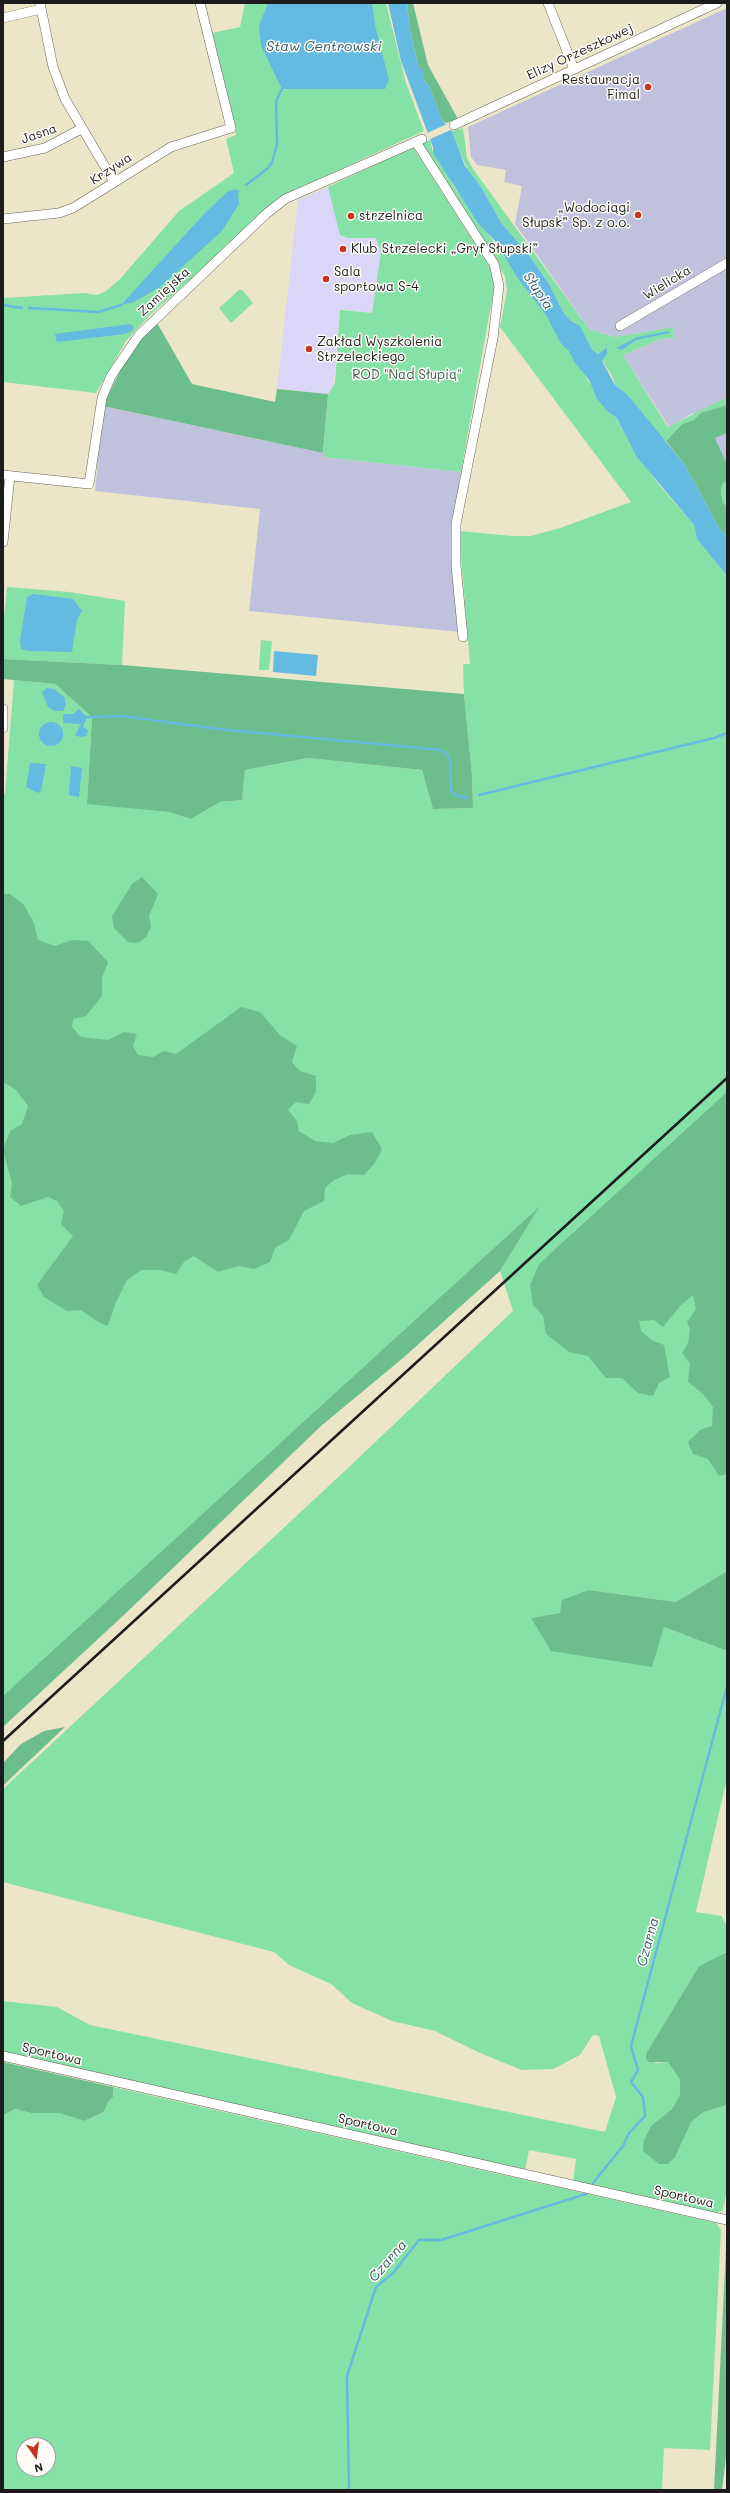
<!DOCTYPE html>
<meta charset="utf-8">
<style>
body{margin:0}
#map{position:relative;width:730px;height:2493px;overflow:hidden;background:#ece6c9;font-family:Mali,sans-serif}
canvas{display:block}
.frame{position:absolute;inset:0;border:4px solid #1c1c1c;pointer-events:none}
.north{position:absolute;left:16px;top:2437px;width:40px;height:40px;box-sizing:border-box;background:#fdfcf7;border:1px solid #a3a29f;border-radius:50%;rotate:166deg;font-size:11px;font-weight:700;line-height:16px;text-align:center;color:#1c1c1c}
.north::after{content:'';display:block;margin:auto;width:14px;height:18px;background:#c8321e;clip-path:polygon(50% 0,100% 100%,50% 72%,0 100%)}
</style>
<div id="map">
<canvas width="730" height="2493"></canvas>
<div class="frame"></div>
<div class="north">N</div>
</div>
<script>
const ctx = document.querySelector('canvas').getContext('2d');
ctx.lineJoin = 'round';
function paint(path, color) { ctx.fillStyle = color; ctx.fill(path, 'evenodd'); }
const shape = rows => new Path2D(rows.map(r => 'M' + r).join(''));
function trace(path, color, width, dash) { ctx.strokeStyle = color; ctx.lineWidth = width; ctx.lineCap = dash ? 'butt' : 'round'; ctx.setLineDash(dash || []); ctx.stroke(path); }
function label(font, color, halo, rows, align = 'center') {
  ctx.font = font + ' Mali,sans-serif'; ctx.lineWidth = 3; ctx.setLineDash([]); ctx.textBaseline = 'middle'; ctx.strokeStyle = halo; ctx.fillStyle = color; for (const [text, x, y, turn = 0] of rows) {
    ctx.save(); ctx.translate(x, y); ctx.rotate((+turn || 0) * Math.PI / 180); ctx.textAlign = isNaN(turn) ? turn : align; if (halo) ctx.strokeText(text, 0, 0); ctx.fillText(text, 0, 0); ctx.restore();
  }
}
paint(shape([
 [328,187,341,235,348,238,376,238,381,252,372,313,340,310,334,383,328,394,277,389,298,200]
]), '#d9d6f7');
paint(shape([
 [727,8,727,489,693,413,669,427,623,355,661,339,674,338,673,327,615,337,590,330,515,224,522,186,504,182,506,170,477,165,471,157,468,127],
 [103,406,323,453,323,457,461,472,452,530,460,632,249,611,260,509,95,491]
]), '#c0c2dd');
paint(shape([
 [245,3,386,3,406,83,424,131,281,196,208,264,151,314,126,341,96,393,3,382,3,298,85,293,96,295,105,292,120,279,179,211,234,173,226,139,236,135,212,33,240,27],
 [463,128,467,158,473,169,590,330,615,337,673,327,674,338,661,339,623,355,668,427,727,397,727,405,701,413,694,420,682,424,666,441,661,438,627,394,615,385,613,378,598,354,592,350,576,323,570,320,563,312,549,284,526,251,502,224,481,187,468,170,458,148,452,131],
 [430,140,433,153,438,157,454,187,546,314,561,344,569,350,608,412,617,418,633,450,660,486,694,525,697,539,727,576,727,1571,676,1602,589,1590,560,1613,532,1618,664,1627,727,1651,727,1778,696,1912,722,1916,727,1927,727,1952,699,1966,647,2052,655,2063,668,2062,680,2080,680,2095,672,2109,663,2117,684,2135,691,2122,704,2112,727,2105,727,2189,723,2210,715,2214,573,2182,576,2159,529,2150,525,2171,3,2056,3,2001,57,2007,90,2025,605,2132,616,2097,599,2036,593,2035,580,2055,553,2069,522,2070,480,2053,435,2031,392,2021,352,2003,331,1984,289,1965,274,1952,3,1882,3,1789,348,1468,513,1311,500,1271,539,1207,3,1697,3,794,5,794,14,680,55,684,92,717,87,803,168,812,191,819,220,802,242,800,245,770,308,758,422,770,433,809,473,808,472,774,464,694,463,664,470,664,459,531,512,536,531,536,560,528,631,502,500,327,507,291,505,276,420,144],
 [413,147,491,269,495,283,461,472,323,457,328,394,335,383,340,310,372,313,381,252,376,238,348,238,340,235,328,187],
 [239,290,242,290,253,303,231,323,219,308],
 [727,481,727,506,723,503,721,492,722,484],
 [7,587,69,592,125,601,122,665,3,659,3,629],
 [261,640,272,641,269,670,259,670],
 [113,2087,716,2223,721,2230,710,2450,664,2448,662,2490,3,2490,3,2115,15,2109,31,2113,59,2113,84,2121,104,2112,108,2102,113,2097],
 [24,2445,48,2445,48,2469,24,2469]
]), '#86e1a7');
paint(shape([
 [407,3,413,3,428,65,458,119,446,123,442,120,429,86,424,80,424,74,418,65,410,30],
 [156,321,192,384,275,402,277,389,328,394,323,453,103,406,122,367,140,337],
 [727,405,727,433,715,438,727,465,727,481,722,484,721,492,723,503,727,506,727,536,719,528,685,465,666,441,682,424,694,420,701,413],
 [3,659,122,665,464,694,472,774,473,808,433,809,422,770,308,758,245,770,242,800,220,802,191,819,168,812,87,804,92,717,55,684,3,679],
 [142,877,158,894,149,916,151,927,146,937,138,943,128,942,114,928,112,916,132,884],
 [3,894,10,894,24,905,34,923,38,940,55,946,72,940,88,941,108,962,102,978,102,996,86,1016,73,1019,72,1027,81,1037,108,1040,124,1032,137,1034,133,1046,138,1055,153,1057,164,1051,176,1054,241,1007,260,1012,280,1035,297,1046,292,1062,300,1071,316,1076,316,1092,309,1104,296,1102,288,1110,297,1121,299,1131,315,1141,333,1143,350,1135,372,1132,382,1149,375,1163,364,1175,348,1174,334,1180,325,1188,324,1201,304,1211,289,1240,275,1248,270,1262,254,1269,239,1266,218,1272,194,1256,184,1262,176,1274,160,1270,141,1270,127,1280,116,1302,108,1326,98,1322,81,1310,67,1311,44,1297,37,1285,73,1236,61,1224,64,1211,57,1201,48,1197,21,1206,10,1197,12,1184,3,1150,10,1131,22,1124,28,1106,16,1090,3,1082],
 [727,1092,727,1474,719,1476,708,1459,693,1454,688,1442,700,1430,712,1426,713,1407,703,1394,688,1382,690,1363,682,1353,688,1343,690,1329,687,1322,696,1309,693,1295,681,1305,663,1327,654,1320,639,1321,641,1331,653,1341,664,1345,670,1377,659,1383,653,1396,638,1393,622,1378,606,1378,588,1356,569,1352,546,1334,543,1316,533,1305,530,1285,539,1264],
 [540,1206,500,1271,403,1358,321,1426,125,1614,3,1727,3,1696],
 [727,1571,727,1651,664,1627,652,1667,551,1651,531,1618,560,1613,562,1600,589,1590,676,1602],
 [65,1727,11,1778,3,1786,3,1763,21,1744,44,1731],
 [727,1952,727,2105,704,2112,691,2122,675,2157,668,2164,659,2164,643,2151,644,2140,651,2126,672,2109,680,2095,680,2080,668,2062,649,2062,646,2058,647,2052,699,1966],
 [3,2062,113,2087,113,2097,108,2102,104,2112,84,2121,59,2113,31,2113,15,2109,3,2115],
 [727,2228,727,2449,722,2490,714,2490]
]), '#6cbf8c');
paint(shape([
 [268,3,372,3,375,25,389,80,385,89,282,89,261,46,259,26],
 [388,3,407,3,410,30,418,65,424,72,424,80,429,86,442,120,452,131,465,166,481,187,502,224,526,251,549,284,563,312,570,320,580,326,592,350,598,354,607,348,607,354,602,361,615,385,627,394,685,465,719,528,727,536,727,576,697,539,694,525,636,456,617,418,608,412,597,399,589,380,575,363,569,351,561,344,546,315,517,277,495,241,478,223,433,153,433,147,401,61],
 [235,189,240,191,238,193,239,204,222,231,160,287,134,302,121,305,204,214,227,192],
 [131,324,134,327,133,330,125,334,57,342,55,334],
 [669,331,670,333,636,340,622,350,616,348,637,337],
 [33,594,73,599,82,611,77,619,72,652,29,651,21,649,20,640,27,597],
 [274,651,318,655,316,676,273,672],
 [47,688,54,689,64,697,66,704,63,711,55,711,48,707,42,692],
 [79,709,87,717,83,727,88,730,86,736,80,737,75,735,81,724,63,723,63,714,73,714],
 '39 734a12 12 0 1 1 24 0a12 12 0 1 1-24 0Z',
 [30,763,46,764,41,791,38,793,26,787],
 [71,766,82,768,79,797,69,795]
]), '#65bae1');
paint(shape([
 [449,123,453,129,428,140,425,134]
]), '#ece6c9');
trace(shape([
 [246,185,268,168,272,162,277,144,276,101,282,89],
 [3,305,22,308],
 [29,308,98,312,121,305],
 [87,717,122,716,218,729,441,750,447,754,450,761,451,790,454,795,466,798],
 [479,795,714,738,727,733],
 [593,2183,623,2146,629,2133,645,2116,643,2097,631,2082,638,2070,631,2046,727,1686],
 [349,2490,347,2376,376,2287,393,2273,419,2240,441,2240,586,2194]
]), '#65bae1', 2.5);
const minor = shape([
 [40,3,53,67,65,99,114,182],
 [548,3,574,69],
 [3,18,41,9],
 [454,125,717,3],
 [416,142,494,264,499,286,493,338,456,524,456,566,463,637],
 [3,157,45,148,81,129],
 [3,219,59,213,73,208,171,147,231,128,200,3],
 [620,326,727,263],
 [3,475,89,484,102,398,111,376,139,335,266,214,285,199,422,139],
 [3,542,10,476],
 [3,709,3,728],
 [3,2056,727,2220]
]);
trace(minor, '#656359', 10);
trace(minor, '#fff', 9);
trace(shape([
 [3,1741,727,1078]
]), '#1c1c1c', 2.5);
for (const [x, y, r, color] of [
 [648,87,4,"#c8321e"],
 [638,215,4,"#c8321e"],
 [351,216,4,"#c8321e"],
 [343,249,4,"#c8321e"],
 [326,279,4,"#c8321e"],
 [309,349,4,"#c8321e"]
]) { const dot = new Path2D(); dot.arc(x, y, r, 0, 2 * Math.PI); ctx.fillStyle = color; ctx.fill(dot); trace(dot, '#fdfcf7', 1.5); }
label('13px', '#1c1c1c', '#fdfcf7', [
 ["Elizy Orzeszkowej",580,52,-25],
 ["Jasna",39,134,-19],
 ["Krzywa",111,169,-33],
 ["Wielicka",667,283,-31],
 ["Zamiejska",164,292,-43],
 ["Sportowa",52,2054,13],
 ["Sportowa",368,2125,13],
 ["Sportowa",684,2197,13]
]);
label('13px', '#1c1c1c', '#fdfcf7', [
 ["Restauracja",640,80,"right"],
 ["Fimal",640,95,"right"],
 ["„Wodociągi",630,208,"right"],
 ["Słupsk” Sp. z o.o.",630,223,"right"],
 ["strzelnica",359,216],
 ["Klub Strzelecki „Gryf Słupski”",351,249],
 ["Sala",334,272],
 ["sportowa S-4",334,287],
 ["Zakład Wyszkolenia",317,342],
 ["Strzeleckiego",317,357]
], 'left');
label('13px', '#41614d', '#fdfcf7', [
 ["ROD \"Nad Słupią\"",407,375]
]);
label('italic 14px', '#395b6b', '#fdfcf7', [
 ["Staw Centrowski",324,47],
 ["Słupia",538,291,56],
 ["Czarna",648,1942,-75],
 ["Czarna",388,2261,-49]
]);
</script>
